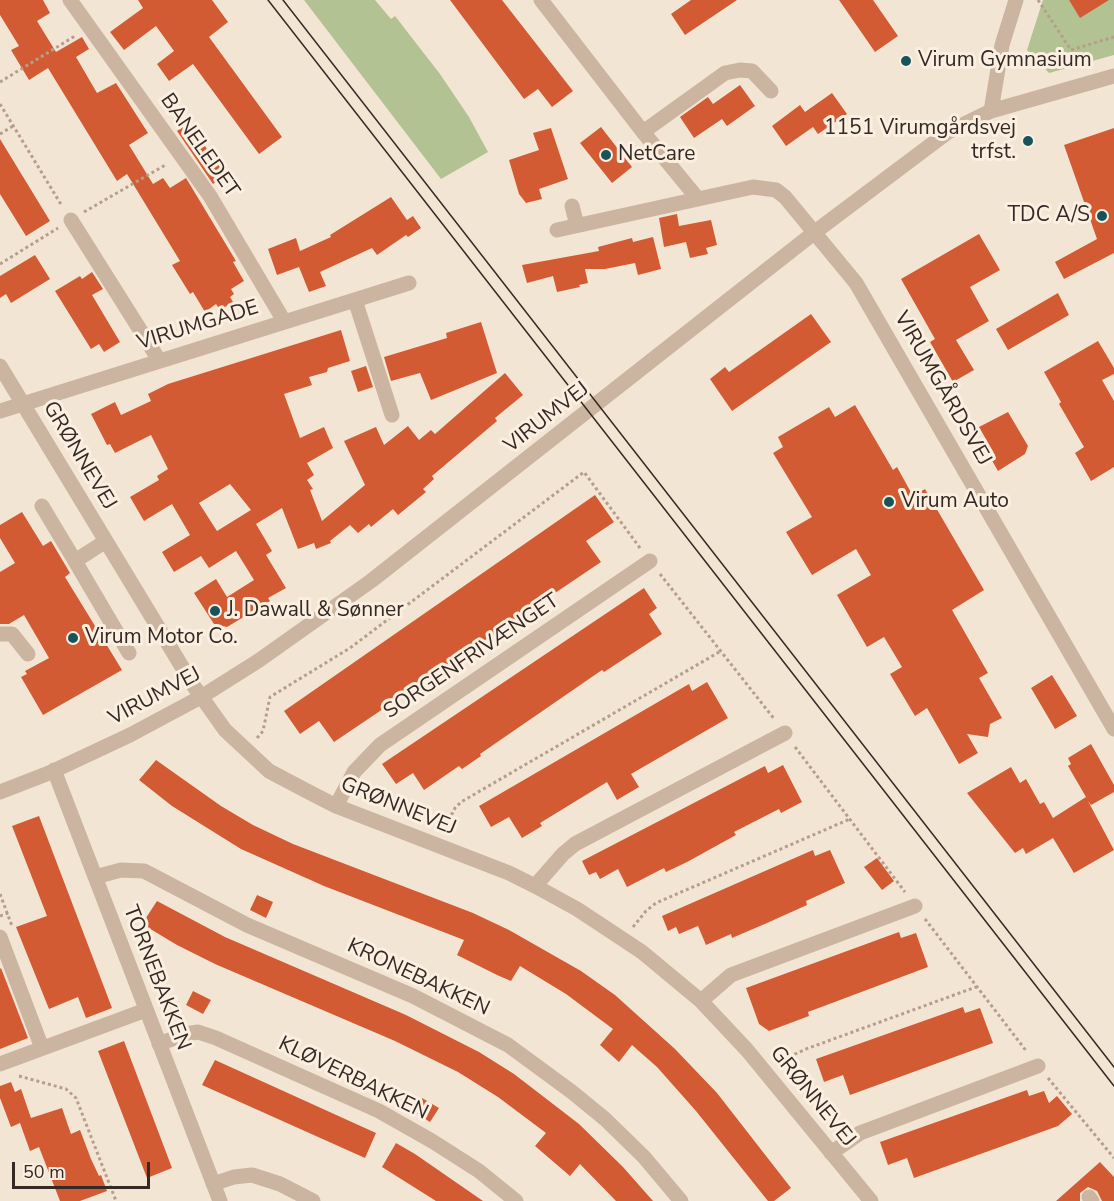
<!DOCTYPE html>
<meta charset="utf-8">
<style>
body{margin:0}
#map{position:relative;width:1114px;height:1201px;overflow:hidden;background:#f3e5d4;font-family:"Nunito Sans",sans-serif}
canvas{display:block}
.scale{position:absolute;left:12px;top:1162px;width:138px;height:27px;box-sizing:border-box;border:3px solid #342924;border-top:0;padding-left:8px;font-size:18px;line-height:21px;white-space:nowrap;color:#342924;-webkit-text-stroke:4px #faefe0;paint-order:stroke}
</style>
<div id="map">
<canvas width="1114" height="1201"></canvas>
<div class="scale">50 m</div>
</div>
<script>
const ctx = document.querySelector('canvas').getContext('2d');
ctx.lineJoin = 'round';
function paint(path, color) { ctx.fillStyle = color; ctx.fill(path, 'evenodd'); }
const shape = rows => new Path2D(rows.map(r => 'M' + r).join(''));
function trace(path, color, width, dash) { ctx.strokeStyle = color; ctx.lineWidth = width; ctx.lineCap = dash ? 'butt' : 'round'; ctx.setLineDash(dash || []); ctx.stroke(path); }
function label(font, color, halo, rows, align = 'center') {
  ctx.font = font + ' "Nunito Sans",sans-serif'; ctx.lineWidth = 6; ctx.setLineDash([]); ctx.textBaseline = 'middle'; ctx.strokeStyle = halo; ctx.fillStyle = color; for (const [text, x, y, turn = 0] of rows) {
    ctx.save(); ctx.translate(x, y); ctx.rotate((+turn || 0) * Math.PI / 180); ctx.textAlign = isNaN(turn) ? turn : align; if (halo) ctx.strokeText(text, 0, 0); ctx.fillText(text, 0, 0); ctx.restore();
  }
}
paint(shape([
 [304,0,375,0,391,19,395,16,440,74,469,117,488,152,441,179],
 [1043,0,1114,0,1114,55,1049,73,1027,50]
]), '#b2c293');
paint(shape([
 [0,0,43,0,50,13,37,21,56,52,82,37,89,49,76,57,97,93,116,83,148,133,129,145,153,184,163,178,170,188,186,178,236,261,233,262,244,281,231,289,234,294,230,297,233,302,220,310,216,304,205,312,193,292,190,294,172,265,180,261,127,174,117,181,48,68,29,80,11,50,19,46,0,15],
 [138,0,212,0,228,22,209,37,282,137,259,154,193,64,169,81,157,64,174,51,156,26,124,50,110,32,143,8],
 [450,0,502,0,573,91,552,107,538,89,524,99],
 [691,0,737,0,685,35,671,14],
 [839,0,873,0,898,36,875,52],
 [1069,0,1109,0,1080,18],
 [740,85,755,106,727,126,722,119,694,138,680,117,708,97,713,104],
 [832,93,847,114,818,134,813,127,786,146,772,126,800,105,805,112],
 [188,123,226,175,213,184,177,131],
 [601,127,632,167,612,183,580,143],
 [551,128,568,179,539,189,542,199,526,203,519,194,509,160,539,150,533,133],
 [1114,128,1114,253,1064,279,1055,262,1097,239,1064,145],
 [0,139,50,221,26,236,0,194],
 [391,197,407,220,413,216,421,228,408,237,406,235,377,255,372,248,320,272,326,286,309,292,299,267,277,275,268,249,296,238,300,251,331,237,330,235],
 [677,214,679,226,711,220,717,245,706,248,708,254,690,258,686,242,664,247,659,218],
 [979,234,1000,270,970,287,989,321,956,340,974,370,953,382,930,342,935,339,901,279],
 [653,237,661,269,638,275,635,263,605,269,585,269,588,283,579,285,580,287,557,292,553,276,527,283,522,265,599,251,598,247,632,238,633,242],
 [35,255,50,279,11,303,6,294,0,298,0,276],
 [92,272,103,289,92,295,120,342,104,352,99,344,91,349,55,291,80,276,82,279],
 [1058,293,1069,315,1008,350,996,329],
 [811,314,831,342,732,411,710,379,725,367,729,372],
 [481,322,497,373,431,400,420,373,391,381,384,357,447,338,446,333],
 [341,330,350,361,328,368,327,372,309,377,312,385,284,394,300,438,324,427,333,448,307,463,314,475,307,480,313,489,310,490,322,521,365,485,344,441,376,427,384,445,408,426,419,440,431,430,435,434,505,373,523,395,495,418,497,421,432,476,434,479,423,489,426,492,398,515,393,509,371,527,369,524,358,533,350,525,330,541,331,543,316,549,314,543,298,549,282,508,256,524,272,551,266,555,286,588,268,598,270,601,227,627,214,624,194,593,216,579,227,597,254,580,236,551,209,568,201,556,174,572,162,552,190,535,172,504,144,521,130,497,159,480,157,476,168,469,151,435,115,453,110,444,107,445,91,414,115,402,121,415,151,401,148,394,168,384],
 [230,484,251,510,217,531,199,503],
 [1098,341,1114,368,1114,374,1102,380,1114,401,1114,467,1091,481,1075,453,1084,447,1059,404,1061,402,1044,372],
 [366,366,373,387,358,392,351,371],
 [855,405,893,470,897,467,913,496,925,489,984,590,952,610,988,673,979,678,1002,718,990,724,988,737,967,734,978,753,959,764,927,708,915,716,890,674,902,667,884,637,867,647,837,595,871,575,856,549,812,575,786,532,812,517,773,453,783,447,778,437,829,407,835,417],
 [1008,412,1028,446,1025,454,998,471,990,457,995,455,979,427],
 [595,495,614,522,586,541,601,562,334,742,319,721,300,734,284,711],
 [22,512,43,546,51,541,70,573,65,577,122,670,43,715,21,677,27,674,25,671,49,658,24,615,9,624,0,624,0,572,15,563,0,538,0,525],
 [644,588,657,608,649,614,662,634,604,672,602,670,480,754,481,756,462,769,459,766,424,790,413,773,396,784,382,764],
 [1052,675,1077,716,1055,729,1031,688],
 [707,682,728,718,631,774,639,787,617,800,607,782,540,823,542,826,522,838,509,817,491,827,479,806,689,684,692,691],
 [1091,744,1114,785,1114,792,1091,805,1088,801,1114,850,1074,873,1053,838,1026,854,1023,848,1015,853,967,793,1011,767,1020,783,1026,779,1040,804,1044,802,1053,818,1086,797,1068,766,1071,764,1068,758],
 [156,760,221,806,253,825,293,844,473,913,509,930,581,971,615,995,675,1049,717,1093,791,1188,774,1201,768,1201,696,1111,657,1067,632,1045,619,1062,600,1045,613,1029,566,994,520,966,511,981,497,975,457,955,464,940,324,886,241,849,172,806,139,780],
 [783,765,802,802,781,813,779,809,734,832,736,835,687,862,666,872,664,868,627,887,618,869,600,879,596,872,589,875,582,861,765,766,768,773],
 [39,816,112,1008,86,1018,78,997,49,1009,16,927,47,916,12,826],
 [813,850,815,856,830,850,845,883,806,901,807,905,767,923,732,938,731,934,706,945,698,926,679,934,676,927,668,931,662,916],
 [877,858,894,881,882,890,864,867],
 [257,895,273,902,266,918,250,910],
 [157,901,225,937,406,1015,479,1052,514,1074,579,1124,623,1167,653,1201,616,1201,580,1164,570,1176,535,1146,546,1133,498,1097,458,1072,395,1041,215,964,177,945,142,924],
 [899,932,901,938,916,933,928,967,808,1012,809,1016,769,1031,759,1024,746,988],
 [1,968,28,1038,0,1049,0,969],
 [193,991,211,1000,203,1014,186,1005],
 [963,1007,965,1013,980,1008,993,1043,850,1095,843,1075,824,1082,816,1059],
 [124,1041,172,1168,147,1178,98,1051],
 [215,1060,376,1133,365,1158,202,1085],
 [11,1082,15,1092,21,1089,31,1118,62,1108,71,1134,80,1130,91,1159,99,1176,101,1175,107,1191,80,1201,60,1201,39,1147,30,1151,20,1123,11,1127,0,1098,0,1086],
 [1027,1090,1029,1096,1044,1091,1049,1103,1057,1096,1072,1114,1058,1126,914,1178,907,1158,888,1165,880,1142],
 [422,1098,439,1108,430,1122,414,1112],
 [396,1143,415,1154,483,1201,436,1201,382,1167],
 [1100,1162,1114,1177,1114,1201,1102,1201,1097,1191,1088,1187,1080,1193,1080,1201,1056,1201]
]), '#d25b33');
trace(shape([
 [1038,0,1071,50,1114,37],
 [0,82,75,36],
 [0,104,62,206],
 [0,134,13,126],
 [84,212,167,164],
 [0,264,58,228],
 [660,574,775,720],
 [257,738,263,731,270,697,350,648,584,472,640,548],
 [795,747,905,892],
 [443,831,455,808,461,802,721,651],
 [0,894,12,926],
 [0,916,8,913],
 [925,919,1027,1052],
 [633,927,646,911,656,903,850,819],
 [780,1065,795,1054,806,1049,976,987],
 [19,1076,66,1089,76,1098,116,1201],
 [1048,1078,1114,1158]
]), '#b79e8a', 3, [3, 3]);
trace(shape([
 [70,0,210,196,284,321],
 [541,0,643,132,698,199,753,187,776,190,785,197,856,283,1114,729],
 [991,111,1002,45,1016,0],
 [643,132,725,73,740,70,752,71,771,91],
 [572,206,577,225],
 [71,220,159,360],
 [557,230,698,199],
 [355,300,392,415],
 [0,366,193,685,225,730,269,771,305,790,336,806,509,873,535,886,577,909,642,952,701,1001,747,1050,871,1201],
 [0,411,409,283],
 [42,506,75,561,106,541],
 [75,561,129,653],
 [0,634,12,634,28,654],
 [54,770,220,1201],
 [0,792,49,773,130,735,201,697,258,661,371,581,815,232,948,132,991,111,1114,76],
 [336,806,354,772,380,745,650,561],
 [95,877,121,870,144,871,247,925,413,996,508,1045,572,1092,605,1119,644,1157,681,1201],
 [535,886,563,854,575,844,785,733],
 [0,937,42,1048],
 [701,1001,731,975,915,906],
 [159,1044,185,1034,198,1032,216,1038,379,1111,432,1141,479,1171,516,1201],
 [0,1064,146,1010],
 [831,1153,860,1133,1038,1066],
 [213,1184,234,1177,252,1175,280,1184,313,1201],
 [1089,1197,1092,1201]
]), '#cbb4a0', 15);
trace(shape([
 [268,0,1114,1086],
 [283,0,1114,1067]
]), '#342924', 1.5);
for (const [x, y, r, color] of [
 [906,61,6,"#165459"],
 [1028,141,6,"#165459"],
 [606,155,6,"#165459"],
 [1102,216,6,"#165459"],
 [889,502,6,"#165459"],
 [215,611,6,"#165459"],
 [73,638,6,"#165459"]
]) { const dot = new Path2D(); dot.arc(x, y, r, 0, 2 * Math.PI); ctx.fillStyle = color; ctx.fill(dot); trace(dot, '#faefe0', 2); }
label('21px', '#342924', '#faefe0', [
 ["Virum Gymnasium",918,61],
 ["1151 Virumgårdsvej",1016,129,"right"],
 ["trfst.",1016,153,"right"],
 ["NetCare",618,155],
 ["TDC A/S",1090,216,"right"],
 ["Virum Auto",901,502],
 ["J. Dawall & Sønner",227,611],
 ["Virum Motor Co.",85,638]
], 'left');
label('21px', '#342924', '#faefe0', [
 ["BANELEDET",199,146,55],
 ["VIRUMGADE",198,326,-17],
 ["VIRUMGÅRDSVEJ",942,389,60],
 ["VIRUMVEJ",547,418,-38],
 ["GRØNNEVEJ",79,456,59],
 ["SORGENFRIVÆNGET",472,657,-34],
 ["VIRUMVEJ",155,697,-28],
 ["GRØNNEVEJ",398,807,22],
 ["TORNEBAKKEN",156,978,69],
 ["KRONEBAKKEN",418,978,25],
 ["KLØVERBAKKEN",353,1079,26],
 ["GRØNNEVEJ",812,1097,51]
]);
</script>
